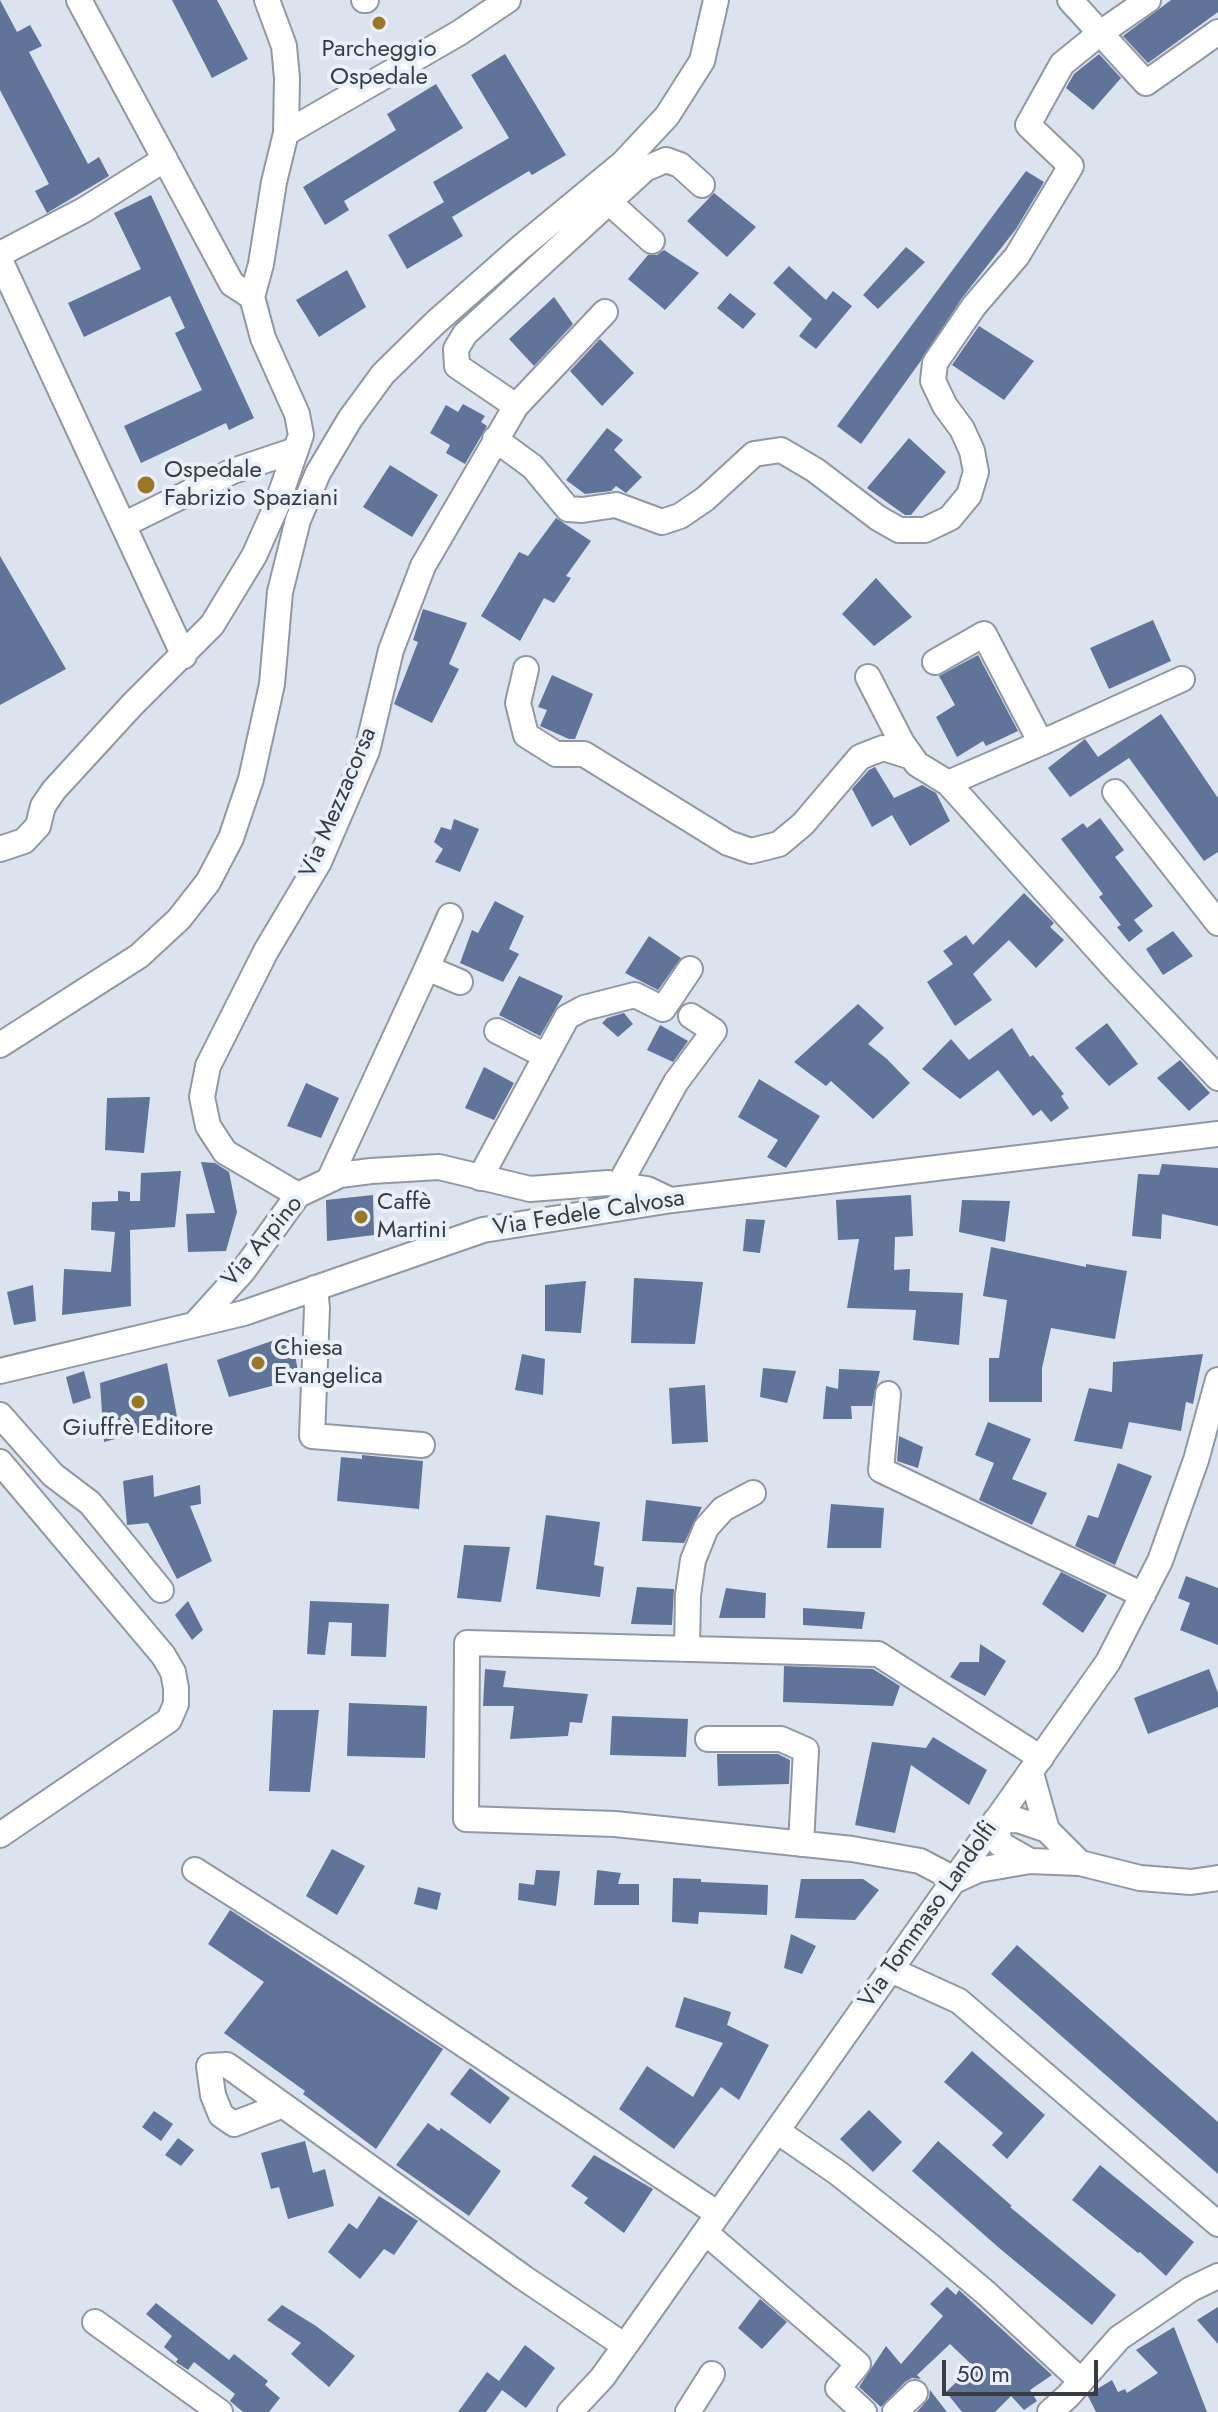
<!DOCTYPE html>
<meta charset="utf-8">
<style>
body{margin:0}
#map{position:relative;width:1218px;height:2412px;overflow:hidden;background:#dbe3ef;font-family:Jost,sans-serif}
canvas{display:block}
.scale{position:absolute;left:942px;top:2360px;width:156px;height:36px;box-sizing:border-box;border:4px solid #393c41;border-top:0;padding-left:10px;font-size:24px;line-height:28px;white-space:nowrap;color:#393c41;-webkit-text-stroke:6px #e8f0fc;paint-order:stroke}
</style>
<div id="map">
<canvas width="1218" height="2412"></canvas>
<div class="scale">50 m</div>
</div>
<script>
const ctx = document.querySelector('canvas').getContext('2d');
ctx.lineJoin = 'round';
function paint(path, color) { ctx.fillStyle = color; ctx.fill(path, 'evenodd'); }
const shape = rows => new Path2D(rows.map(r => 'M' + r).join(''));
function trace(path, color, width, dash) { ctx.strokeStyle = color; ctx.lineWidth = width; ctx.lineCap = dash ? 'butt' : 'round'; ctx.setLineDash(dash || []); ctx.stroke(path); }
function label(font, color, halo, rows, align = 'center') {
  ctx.font = font + ' Jost,sans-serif'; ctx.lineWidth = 8; ctx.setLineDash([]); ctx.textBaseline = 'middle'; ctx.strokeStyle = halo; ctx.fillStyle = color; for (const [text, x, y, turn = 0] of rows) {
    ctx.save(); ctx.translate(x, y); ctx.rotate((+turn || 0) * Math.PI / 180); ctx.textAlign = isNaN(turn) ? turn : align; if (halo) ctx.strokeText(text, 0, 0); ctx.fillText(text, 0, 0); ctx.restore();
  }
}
paint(shape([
 [0,0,17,32,30,25,42,46,29,52,88,164,99,157,109,176,47,213,35,191,49,184,0,90],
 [172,0,217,0,248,59,212,78],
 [1171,0,1218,0,1218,12,1148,63,1123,36],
 [505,54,566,155,532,175,529,171,452,217,463,236,407,269,388,235,444,202,433,182,509,138,471,75],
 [1099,54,1121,78,1093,110,1066,88,1074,74],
 [436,84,463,128,344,201,349,210,325,225,303,187,396,130,387,114],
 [1026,171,1044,182,1016,229,962,298,920,362,861,444,837,426],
 [714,193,756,227,727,257,687,221],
 [151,195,254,418,229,430,226,423,141,463,124,426,202,390,175,333,185,328,170,296,84,337,68,303,141,269,114,213],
 [906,247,925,262,878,309,863,295],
 [664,250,699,273,665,310,628,279,648,255,657,255],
 [789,266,826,300,833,291,852,306,816,349,799,336,812,319,773,283],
 [347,270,366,307,319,337,296,300],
 [730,293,756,314,743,329,717,308],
 [554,297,573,324,534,366,509,339],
 [979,326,1034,361,1004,400,952,365],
 [600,339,634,373,602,406,570,371],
 [463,404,485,416,481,422,487,426,465,464,446,453,450,445,430,433,446,405,458,412],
 [607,428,623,440,614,450,642,477,626,493,616,486,611,491,585,494,566,480],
 [909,438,946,472,911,515,905,515,867,488],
 [390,465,438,495,412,537,363,507],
 [556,518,591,541,566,576,571,578,554,603,544,598,520,641,481,616,519,552,528,556],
 [0,556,66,669,0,705],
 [876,578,912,617,874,646,842,614],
 [423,609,467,623,449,664,459,669,432,723,394,704,418,642,413,640],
 [1153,620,1171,661,1109,689,1090,648],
 [978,655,1018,731,986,746,983,741,957,757,936,717,955,705,939,676],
 [552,675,593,694,575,739,569,739,540,726,547,710,538,707],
 [1161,714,1218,798,1218,852,1204,861,1129,758,1070,797,1048,768,1085,739,1098,757],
 [875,767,894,798,922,785,936,793,950,821,910,846,892,815,872,827,852,789,869,770],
 [1100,818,1124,850,1115,857,1153,906,1134,920,1143,931,1129,942,1117,927,1121,925,1099,897,1103,894,1061,839,1083,823,1087,828],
 [454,819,479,829,460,872,435,862,443,849,434,842,441,827,451,830],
 [1024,893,1054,923,1050,927,1064,940,1036,968,1009,940,973,974,992,1000,955,1026,927,982,953,964,943,951,966,935,973,945],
 [495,901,524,916,509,949,519,954,503,982,460,963,472,930,478,933],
 [1173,931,1193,956,1163,975,1146,949],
 [649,936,681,958,658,990,625,973],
 [519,976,563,996,540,1036,499,1015],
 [858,1004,884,1028,868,1044,887,1059,910,1083,873,1119,831,1081,826,1086,794,1062],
 [624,1013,633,1024,618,1037,602,1023,607,1018],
 [1107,1023,1138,1064,1109,1086,1075,1048],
 [660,1025,688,1041,673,1062,647,1050],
 [1012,1028,1030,1057,1033,1055,1064,1094,1061,1096,1069,1108,1051,1122,1041,1110,1033,1116,998,1070,960,1099,922,1069,951,1039,969,1060],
 [1180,1060,1210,1093,1189,1111,1157,1078],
 [484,1067,514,1083,494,1120,465,1108],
 [759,1079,820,1116,786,1168,767,1157,778,1140,738,1117],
 [306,1083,339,1098,321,1138,287,1126],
 [150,1097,144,1153,105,1150,107,1098],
 [201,1162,215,1163,229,1172,237,1212,226,1251,188,1252,186,1214,215,1213],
 [1162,1164,1218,1168,1218,1226,1162,1214,1161,1239,1132,1236,1138,1174,1159,1175],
 [181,1171,175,1227,130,1230,131,1306,62,1315,64,1269,111,1272,115,1232,91,1230,92,1202,118,1201,118,1191,130,1192,130,1201,140,1201,141,1173],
 [373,1195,374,1235,327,1241,326,1200],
 [911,1195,913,1236,895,1237,894,1270,910,1269,909,1291,963,1293,959,1345,913,1340,916,1310,847,1308,859,1239,838,1240,836,1200],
 [962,1200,1010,1201,1005,1242,959,1232],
 [746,1219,765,1220,760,1253,743,1251],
 [991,1247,1086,1267,1086,1264,1127,1271,1115,1339,1051,1328,1042,1368,1042,1402,989,1402,989,1358,999,1358,1007,1300,983,1296],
 [634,1278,703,1282,695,1344,631,1343],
 [586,1281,581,1333,545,1331,545,1285],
 [33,1285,36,1321,14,1325,7,1292],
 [292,1334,299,1379,229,1397,217,1360],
 [522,1354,545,1359,543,1395,515,1390],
 [1203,1354,1193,1404,1186,1402,1181,1431,1129,1422,1122,1449,1074,1441,1089,1388,1112,1392,1113,1362],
 [167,1363,178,1422,104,1442,100,1383],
 [763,1368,796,1371,787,1403,760,1397],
 [839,1369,880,1371,872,1406,851,1406,852,1419,823,1419,826,1386,838,1389],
 [84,1371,91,1398,73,1404,66,1377],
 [705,1385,708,1442,672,1444,669,1388],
 [988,1422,1031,1439,1012,1479,1047,1493,1032,1525,979,1500,994,1463,975,1455],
 [899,1436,923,1447,918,1468,897,1461],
 [362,1455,423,1461,419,1509,337,1501,341,1457,362,1459],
 [1118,1463,1152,1476,1115,1565,1075,1546,1088,1515,1098,1518],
 [153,1475,154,1497,200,1485,201,1504,190,1506,212,1561,177,1579,148,1523,127,1525,123,1481],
 [646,1500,702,1507,684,1543,642,1541],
 [831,1504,884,1508,881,1548,827,1548],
 [546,1515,600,1522,594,1565,604,1567,600,1597,536,1589],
 [464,1545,510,1547,501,1602,457,1598],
 [1061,1572,1107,1595,1083,1633,1042,1604],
 [1186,1576,1218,1588,1218,1645,1180,1630,1190,1603,1178,1598],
 [637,1587,674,1589,672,1625,631,1624],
 [726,1588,766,1593,765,1618,719,1618],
 [188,1601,203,1630,192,1640,175,1615],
 [310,1601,389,1604,386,1657,351,1656,352,1623,329,1622,325,1655,307,1654],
 [803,1608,865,1612,862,1629,803,1625],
 [980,1644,1006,1661,985,1696,950,1677,960,1662,979,1662],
 [784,1666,873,1669,900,1686,893,1706,783,1702],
 [485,1669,506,1671,503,1687,588,1694,582,1723,570,1722,568,1736,510,1739,514,1706,483,1706],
 [1209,1669,1218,1693,1218,1707,1148,1734,1134,1698],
 [349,1703,427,1706,425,1758,347,1756],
 [273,1710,319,1710,310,1792,269,1791],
 [612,1716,688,1719,686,1757,610,1755],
 [933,1737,987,1770,969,1805,911,1765,895,1833,855,1825,872,1742,926,1748],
 [717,1754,778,1754,790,1760,789,1784,718,1786],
 [332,1849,365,1866,337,1915,306,1896],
 [536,1870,560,1871,556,1906,518,1900,519,1883,534,1885],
 [597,1870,621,1873,618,1884,639,1884,639,1905,594,1905],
 [673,1878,701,1879,701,1882,768,1885,767,1915,699,1912,698,1924,672,1922],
 [801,1879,863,1879,879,1890,855,1920,795,1918],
 [418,1887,441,1893,437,1910,414,1904],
 [230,1910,443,2049,376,2149,303,2094,305,2091,224,2033,264,1982,208,1944],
 [791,1934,816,1946,802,1974,784,1968],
 [1017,1945,1218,2122,1218,2174,991,1974],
 [684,1997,731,2012,727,2025,769,2045,739,2100,721,2087,674,2149,619,2109,647,2066,693,2097,723,2043,675,2027],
 [972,2051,1045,2115,1007,2159,992,2145,1003,2133,944,2082],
 [470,2068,510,2098,490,2124,450,2094],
 [869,2110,902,2142,873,2172,840,2139],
 [154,2111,173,2124,161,2141,142,2127],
 [428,2123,439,2131,441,2128,501,2171,469,2216,396,2165],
 [178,2138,194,2150,181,2166,165,2155],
 [305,2141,313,2173,325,2169,334,2206,288,2219,279,2187,271,2189,261,2153],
 [938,2141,1012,2206,1010,2207,1116,2295,1092,2325,998,2247,912,2171],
 [594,2155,653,2189,624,2233,584,2203,588,2198,571,2186],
 [1100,2165,1194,2242,1166,2276,1140,2252,1138,2253,1072,2200],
 [379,2196,418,2221,394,2255,384,2249,360,2279,328,2252,349,2223,357,2229],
 [947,2287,956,2295,959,2290,1052,2375,1030,2390,1037,2401,1024,2410,1011,2396,995,2412,962,2412,946,2392,973,2366,950,2344,917,2375,921,2379,912,2378,905,2382,881,2407,859,2387,886,2346,901,2364,943,2316,930,2304],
 [760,2299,787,2322,762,2349,738,2328],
 [156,2303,229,2360,234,2354,268,2381,265,2385,280,2398,269,2412,243,2412,230,2401,235,2394,194,2362,188,2370,176,2362,178,2359,164,2347,172,2336,146,2314],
 [282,2305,316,2326,355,2356,329,2387,291,2354,301,2343,267,2320],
 [1218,2307,1218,2344,1197,2320],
 [1174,2327,1207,2412,1096,2412,1088,2396,1092,2392,1112,2380,1118,2392,1125,2389,1127,2393,1158,2373,1136,2350],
 [525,2345,555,2368,526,2408,502,2390,486,2412,458,2412,487,2372,499,2381],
 [930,2390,947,2412,917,2412,929,2398]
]), '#5f7498');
const minor = shape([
 [79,0,232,284,252,297],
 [364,0,366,0],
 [1070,0,1146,83,1218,32],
 [286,133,459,33,508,0],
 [609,202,652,241],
 [0,254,84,210,165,159],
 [0,260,184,656],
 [516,406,457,366,456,349,465,334,645,169,666,160,680,165,702,185],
 [495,439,533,467,568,509,582,510,616,505,662,522,680,516,705,499,754,454,781,450,815,470,878,518,899,530,925,530,950,518,969,495,976,472,972,451,962,429,945,406,933,381,935,363,974,306,1017,256,1071,166,1028,125,1062,64,1099,34,1148,0],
 [123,525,233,471,296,450],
 [935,662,984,634,1041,743,948,783],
 [526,669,518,703,526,735,556,754,584,754,728,843,751,851,779,844,803,824,860,757,883,748,912,757],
 [868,677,902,743,917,764,948,783,1117,971,1218,1078],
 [1041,743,1182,679],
 [1115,792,1218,923],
 [0,849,24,841,38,826,43,806,54,790,132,705,212,625,254,556,276,507,301,435,297,414,263,338,252,297,261,264,274,182,286,133,287,78,284,46,267,0],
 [427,968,450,916],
 [497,1031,546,1056],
 [0,1045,139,956,179,919,208,882,231,838,251,779,272,684,280,592,298,520,318,473,350,419,383,374,435,323,520,248,623,163,667,116,702,61,716,0],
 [480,1178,567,1017,584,1008,635,995,663,1009,690,969],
 [329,1180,427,968,460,982],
 [619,1185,676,1082,714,1031,691,1016],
 [298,1195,225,1152,208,1126,202,1097,208,1066,266,951,319,862,367,751,391,650,423,566,516,406,605,312],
 [315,1288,317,1308,312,1436,422,1445],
 [195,1324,243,1271,298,1195,340,1175,371,1171,439,1167,530,1189,608,1183,647,1189,666,1198],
 [0,1371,244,1313,483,1230,672,1200,1218,1134],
 [888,1394,881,1470,1143,1595],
 [0,1415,53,1475,90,1503,161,1590],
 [0,1462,163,1655,173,1672,176,1688,176,1704,169,1720,0,1835],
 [687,1649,688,1595,693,1560,706,1528,723,1509,753,1493],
 [708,1739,781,1739,806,1750,801,1844],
 [1041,1758,878,1654,467,1643,466,1819,615,1824,852,1849,920,1861,956,1880,978,1870,1030,1861,1080,1863,1140,1878,1191,1882,1218,1878],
 [1031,1773,1047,1830,1080,1863],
 [1030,1861,1000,1844,995,1821,1018,1820,1047,1830],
 [195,1870,349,1968,718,2214],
 [891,1970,959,2001,1218,2224],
 [283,2105,234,2124,221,2115,213,2095,209,2066,227,2065,524,2278,625,2346],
 [777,2131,838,2173,929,2245,986,2293,1081,2381],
 [706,2233,858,2364,838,2388,864,2412],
 [95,2322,220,2412],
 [570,2412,602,2378,632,2336,1108,1662,1160,1561,1196,1460,1218,1380],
 [688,2412,712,2374],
 [895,2412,915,2393],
 [1050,2412,1068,2396,1119,2338,1191,2289,1218,2276]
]);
trace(minor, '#9198a4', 28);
trace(minor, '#fff', 24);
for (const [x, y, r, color] of [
 [379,23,8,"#9c7723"],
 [146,485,10,"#9c7723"],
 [361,1217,8,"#9c7723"],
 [258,1363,8,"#9c7723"],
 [138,1402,8,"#9c7723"]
]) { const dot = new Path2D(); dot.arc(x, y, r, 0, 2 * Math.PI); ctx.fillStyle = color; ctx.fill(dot); trace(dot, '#e8f0fc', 3); }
label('24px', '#393c41', '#e8f0fc', [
 ["Parcheggio",379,50,"center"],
 ["Ospedale",379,78,"center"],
 ["Ospedale",164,471],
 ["Fabrizio Spaziani",164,499],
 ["Caffè",377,1203],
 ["Martini",377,1231],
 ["Chiesa",274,1349],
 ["Evangelica",274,1377],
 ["Giuffrè Editore",138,1429,"center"]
], 'left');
label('24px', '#393c41', '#e8f0fc', [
 ["Via Mezzacorsa",339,803,-67],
 ["Via Fedele Calvosa",589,1214,-9],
 ["Via Arpino",263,1242,-50],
 ["Via Tommaso Landolfi",929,1915,-55]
]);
</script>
